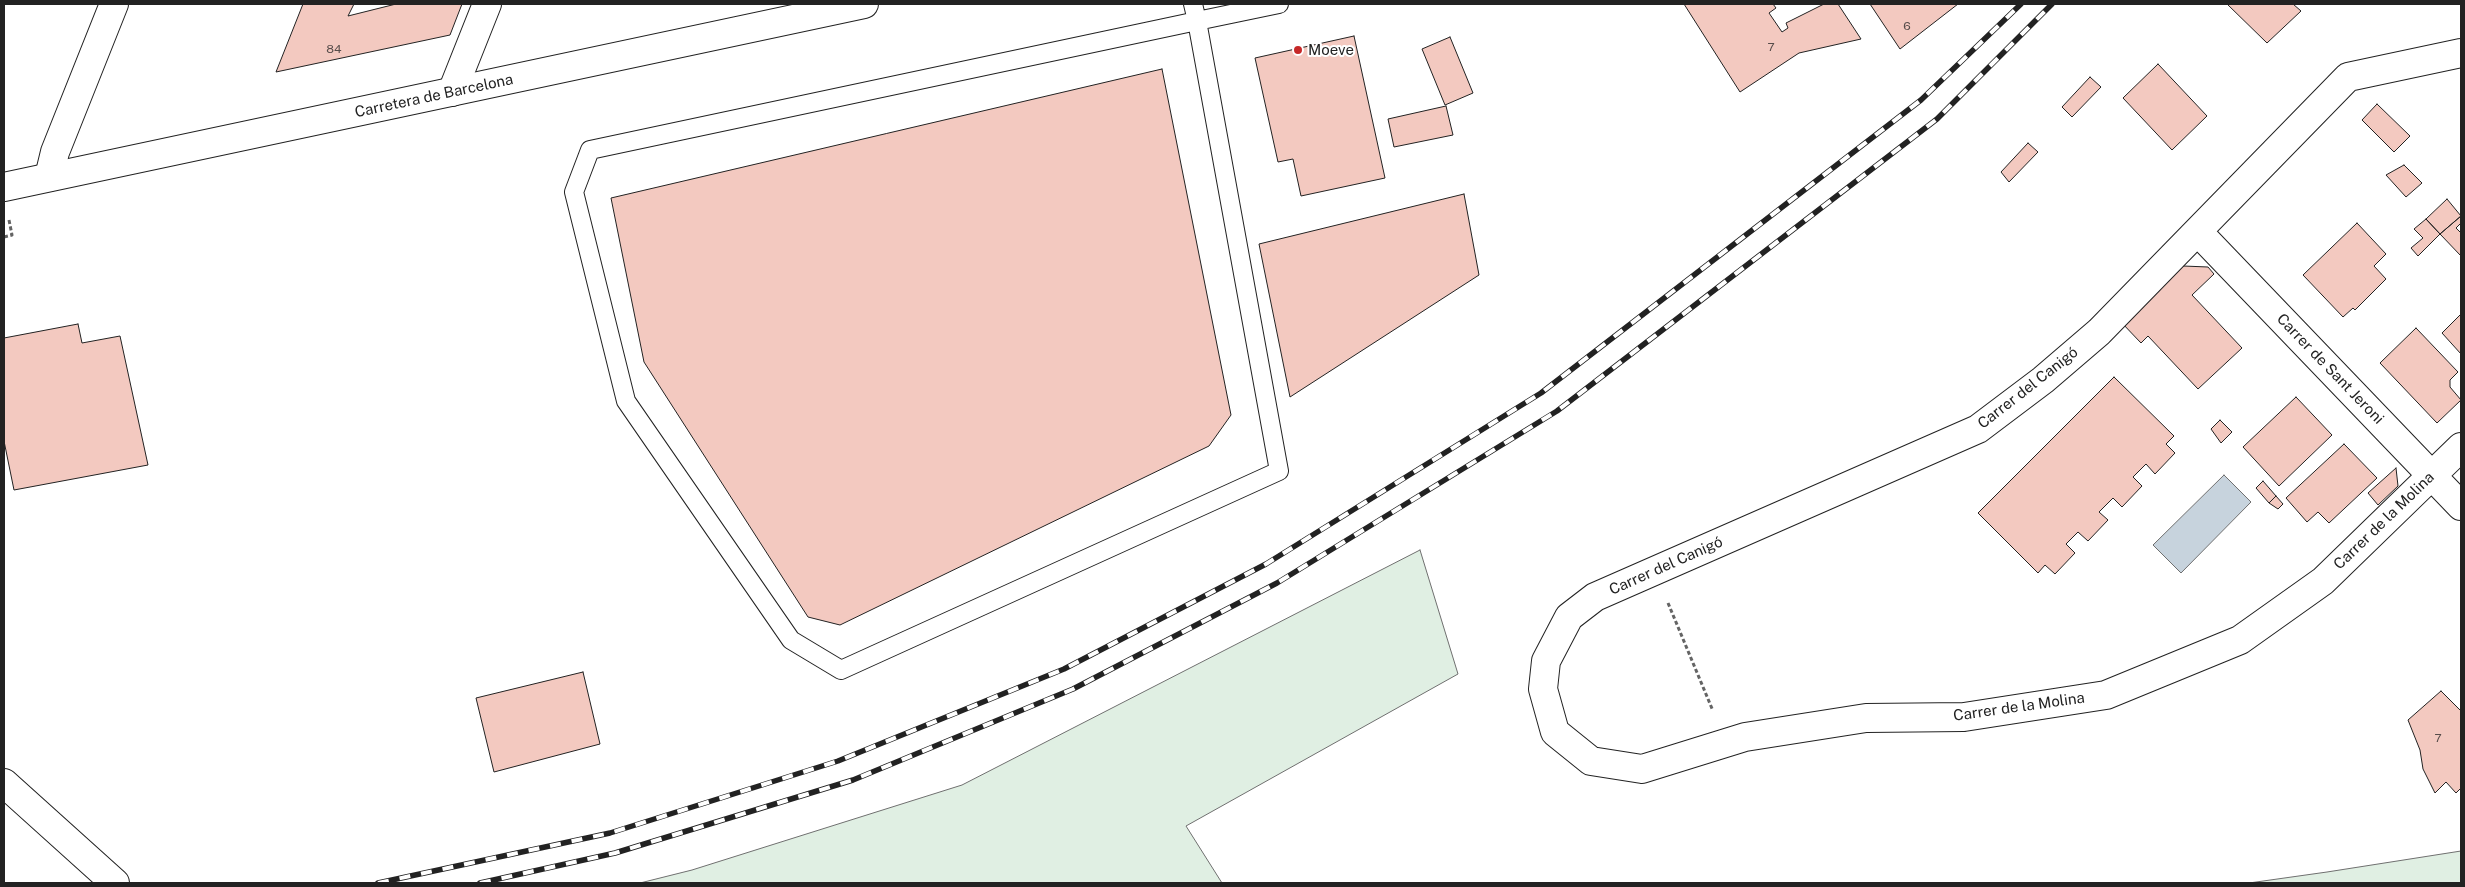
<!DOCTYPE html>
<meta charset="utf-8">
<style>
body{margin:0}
#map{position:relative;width:2465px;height:887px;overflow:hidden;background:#fff;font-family:"Public Sans",sans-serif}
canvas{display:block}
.frame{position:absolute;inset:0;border:5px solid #222;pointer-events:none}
</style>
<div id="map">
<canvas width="2465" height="887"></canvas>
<div class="frame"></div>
</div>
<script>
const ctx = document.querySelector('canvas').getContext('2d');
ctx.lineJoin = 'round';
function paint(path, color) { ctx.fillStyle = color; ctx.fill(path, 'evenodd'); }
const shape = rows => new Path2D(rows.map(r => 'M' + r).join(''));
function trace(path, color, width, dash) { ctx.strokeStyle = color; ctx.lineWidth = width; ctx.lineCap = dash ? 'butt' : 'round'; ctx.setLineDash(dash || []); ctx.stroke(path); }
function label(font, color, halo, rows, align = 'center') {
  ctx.font = font + ' "Public Sans",sans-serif'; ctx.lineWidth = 4; ctx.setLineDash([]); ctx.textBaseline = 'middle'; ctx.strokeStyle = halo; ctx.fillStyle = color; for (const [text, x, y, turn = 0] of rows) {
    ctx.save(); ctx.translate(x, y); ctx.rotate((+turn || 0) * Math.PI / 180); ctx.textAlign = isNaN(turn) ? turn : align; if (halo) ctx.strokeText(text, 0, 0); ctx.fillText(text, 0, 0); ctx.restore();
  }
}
const green = shape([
 [1420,550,1458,674,1186,826,1222,883,640,883,692,870,962,785,1420,550],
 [2461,851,2461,883,2249,883,2327,872,2461,851]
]);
paint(green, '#e0efe3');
trace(green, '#6f6f6f', 1);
const water = shape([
 [2224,475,2251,502,2181,573,2153,545,2224,475]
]);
paint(water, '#c7d3dd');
trace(water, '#6f6f6f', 1);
const building = shape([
 [303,4,354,4,348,16,396,4,462,4,450,35,276,72,303,4],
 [1684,4,1773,4,1776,8,1769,13,1782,32,1788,28,1786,23,1824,4,1838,4,1861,39,1799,53,1740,92,1684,4],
 [1870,4,1958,4,1900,49,1870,4],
 [2227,4,2293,4,2301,11,2267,43,2227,4],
 [1354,36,1385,178,1301,196,1293,159,1278,162,1255,58,1354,36],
 [1450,37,1473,93,1445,105,1422,49,1450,37],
 [2158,64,2207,116,2172,150,2123,98,2158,64],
 [1162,69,1231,415,1209,446,840,625,808,617,644,362,611,198,1162,69],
 [2090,77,2101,87,2072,117,2062,107,2090,77],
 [2377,104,2410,136,2394,152,2362,120,2377,104],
 [1446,106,1453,135,1394,147,1388,119,1446,106],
 [2028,143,2038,152,2009,182,2001,172,2028,143],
 [2404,165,2422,183,2406,197,2386,175,2404,165],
 [1464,194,1479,275,1290,397,1259,244,1464,194],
 [2447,199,2461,216,2440,234,2426,219,2447,199],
 [2461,216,2461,223,2456,228,2461,233,2461,256,2440,234,2461,216],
 [2426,219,2440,234,2418,256,2411,248,2423,238,2414,229,2426,219],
 [2357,223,2386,254,2374,266,2386,279,2355,310,2353,308,2343,317,2303,275,2357,223],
 [2183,266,2208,267,2214,274,2192,295,2242,348,2198,389,2148,336,2141,343,2121,322,2183,266],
 [2461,314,2461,354,2442,333,2461,314],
 [78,324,82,343,120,336,148,465,14,490,4,441,4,338,78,324],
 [2416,328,2458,372,2450,380,2450,387,2461,400,2437,423,2380,363,2416,328],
 [2114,377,2174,436,2166,444,2175,453,2155,474,2146,464,2133,477,2142,486,2122,507,2113,498,2099,512,2108,520,2088,541,2078,532,2066,544,2075,553,2055,574,2045,565,2038,573,1978,513,2114,377],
 [2296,397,2332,435,2279,486,2243,447,2296,397],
 [2220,420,2232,432,2221,443,2211,429,2220,420],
 [2344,444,2377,478,2329,523,2318,512,2307,522,2286,498,2344,444],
 [2396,468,2398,486,2378,505,2368,493,2396,468],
 [2263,481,2276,496,2269,503,2256,488,2263,481],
 [2276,496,2283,504,2278,509,2269,503,2276,496],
 [583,672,600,744,494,772,476,698,583,672],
 [2441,691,2461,711,2461,788,2456,793,2446,782,2435,793,2423,769,2420,750,2408,720,2441,691]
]);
paint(building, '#f3c9c0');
trace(building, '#222', 1);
const lane = shape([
 [1193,4,1197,21,1279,471,841,670,791,640,626,401,574,192,590,150,1197,21,1279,4]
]);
const street = shape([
 [2461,53,2348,77,2099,332,2043,380,1978,429,1595,597,1569,617,1546,661,1543,689,1555,732,1591,761,1642,769,1745,737,1866,718,1964,717,2106,695,2240,640,2323,581,2461,447],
 [452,92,487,4],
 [49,177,55,152,114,4],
 [2198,232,2461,506]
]);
const secondary = shape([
 [4,187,864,4]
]);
const highway = shape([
 [4,783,115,883]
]);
trace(lane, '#222', 20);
trace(street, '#222', 30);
trace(secondary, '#222', 30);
trace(highway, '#222', 30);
trace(shape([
 [4,237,12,235,9,220],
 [1668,603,1713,711]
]), '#646464', 3, [4, 2.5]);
trace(lane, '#fff', 18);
trace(street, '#fff', 28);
trace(secondary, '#fff', 28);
trace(highway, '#fff', 28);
const rail = shape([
 [378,883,610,833,838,761,1064,669,1266,564,1541,393,1921,100,2021,4],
 [480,883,615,853,853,780,1073,689,1277,583,1557,411,1937,119,2052,4]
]);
trace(rail, '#222', 5.5);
trace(rail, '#fff', 4, [11]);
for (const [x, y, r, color] of [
 [1298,50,5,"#c62828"]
]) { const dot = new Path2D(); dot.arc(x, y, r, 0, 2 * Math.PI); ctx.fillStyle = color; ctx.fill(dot); trace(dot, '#fff', 2); }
label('12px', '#564c4a', null, [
 ["6",1907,26],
 ["7",1771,47],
 ["84",334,49],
 ["7",2438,738]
]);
label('15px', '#222', '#fff', [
 ["Moeve",1308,50]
], 'left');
label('15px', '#222', '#fff', [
 ["Carretera de Barcelona",434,96,-12],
 ["Carrer de Sant Jeroni",2330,369,46],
 ["Carrer del Canigó",2028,388,-38],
 ["Carrer de la Molina",2384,521,-44],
 ["Carrer del Canigó",1666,566,-24],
 ["Carrer de la Molina",2019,707,-8]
]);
</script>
